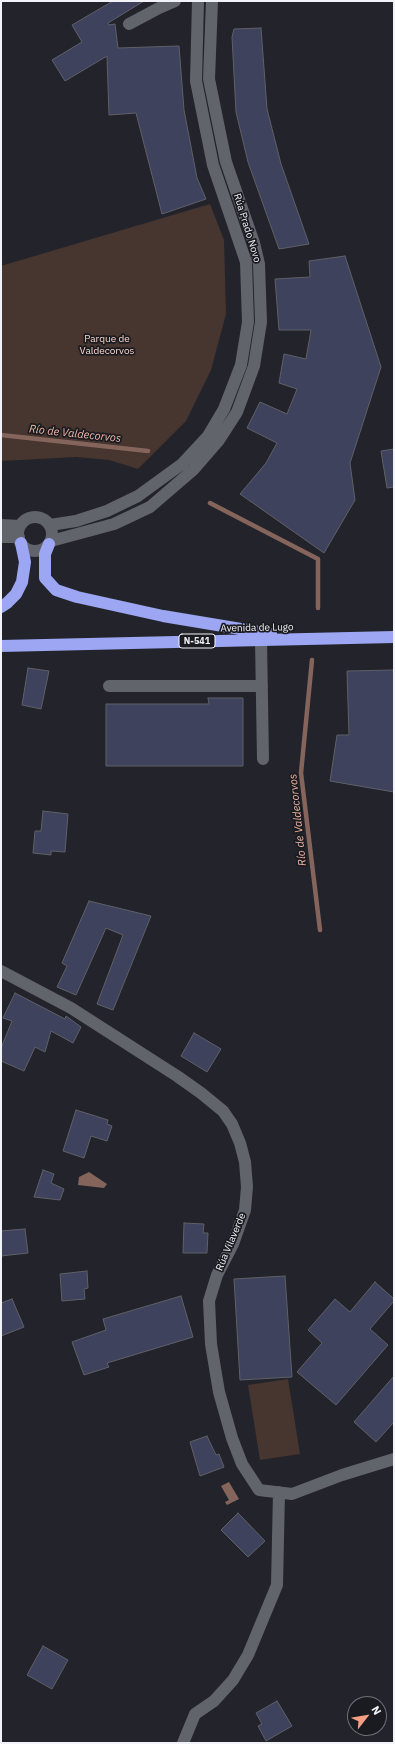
<!DOCTYPE html>
<meta charset="utf-8">
<style>
body{margin:0}
#map{position:relative;width:395px;height:1744px;overflow:hidden;background:#23242b;font-family:"IBM Plex Sans",sans-serif}
canvas{display:block}
.frame{position:absolute;inset:0;border:2px solid #f2f3f8;pointer-events:none}
.north{position:absolute;left:347px;top:1696px;width:40px;height:40px;box-sizing:border-box;background:#1a1b21;border:1px solid #707177;border-radius:50%;rotate:59deg;font-size:11px;font-weight:700;line-height:16px;text-align:center;color:#f2f3f8}
.north::after{content:'';display:block;margin:auto;width:14px;height:18px;background:#f39f83;clip-path:polygon(50% 0,100% 100%,50% 72%,0 100%)}
</style>
<div id="map">
<canvas width="395" height="1744"></canvas>
<div class="frame"></div>
<div class="north">N</div>
</div>
<script>
const ctx = document.querySelector('canvas').getContext('2d');
ctx.lineJoin = 'round';
function paint(path, color) { ctx.fillStyle = color; ctx.fill(path, 'evenodd'); }
const shape = rows => new Path2D(rows.map(r => 'M' + r).join(''));
function trace(path, color, width, dash) { ctx.strokeStyle = color; ctx.lineWidth = width; ctx.lineCap = dash ? 'butt' : 'round'; ctx.setLineDash(dash || []); ctx.stroke(path); }
function label(font, color, halo, rows, align = 'center') {
  ctx.font = font + ' "IBM Plex Sans",sans-serif'; ctx.lineWidth = 3.5; ctx.setLineDash([]); ctx.textBaseline = 'middle'; ctx.strokeStyle = halo; ctx.fillStyle = color; for (const [text, x, y, turn = 0] of rows) {
    ctx.save(); ctx.translate(x, y); ctx.rotate((+turn || 0) * Math.PI / 180); ctx.textAlign = isNaN(turn) ? turn : align; if (halo) ctx.strokeText(text, 0, 0); ctx.fillText(text, 0, 0); ctx.restore();
  }
}
paint(shape([
 [210,204,224,240,226,314,211,370,186,421,138,469,109,460,76,457,1,461,1,266],
 [288,1379,300,1454,260,1460,248,1385]
]), '#47352f');
paint(shape([
 [89,1172,107,1184,104,1188,78,1185,79,1177],
 [229,1482,239,1499,227,1505,225,1502,229,1500,221,1486]
]), '#85655b');
trace(shape([
 [1,435,148,451],
 [210,503,318,559,318,608],
 [312,660,301,773,320,930]
]), '#85655b', 4.5);
const building = shape([
 [113,1,144,1,108,23,109,25,115,24,118,48,179,46,184,110,197,178,206,199,162,214,136,113,109,115,107,56,65,81,52,60,82,42,72,25,113,1],
 [261,28,267,109,281,164,309,244,279,249,248,162,236,112,232,37,234,29,261,28],
 [345,256,381,367,350,463,355,500,324,553,240,494,266,463,277,443,247,428,260,402,287,414,297,389,279,383,284,354,306,359,311,330,279,330,275,279,310,277,309,261,345,256],
 [394,449,394,487,387,488,381,451,394,449],
 [28,668,49,671,41,709,22,705,28,668],
 [394,670,394,792,330,781,337,735,349,735,347,671,394,670],
 [208,698,243,698,243,766,106,766,106,704,209,704,208,698],
 [43,811,68,814,65,852,51,851,51,855,33,853,35,831,41,831,43,811],
 [89,901,151,916,113,1010,97,1004,123,935,106,928,76,995,57,987,67,966,62,963,89,901],
 [15,993,65,1019,66,1016,81,1027,73,1043,51,1031,45,1052,35,1047,24,1071,1,1061,1,1048,12,1021,3,1018,15,993],
 [194,1033,221,1049,207,1072,181,1056,194,1033],
 [76,1110,108,1120,107,1124,112,1126,107,1141,91,1136,84,1158,63,1151,76,1110],
 [43,1170,54,1174,51,1183,64,1189,60,1200,34,1197,43,1170],
 [184,1223,204,1224,203,1233,208,1233,207,1253,183,1253,184,1223],
 [25,1229,28,1253,1,1256,1,1231,25,1229],
 [87,1271,88,1288,84,1289,85,1299,62,1301,60,1274,87,1271],
 [285,1276,292,1377,240,1380,234,1279,285,1276],
 [375,1282,394,1299,394,1301,370,1329,388,1345,336,1405,297,1372,322,1343,308,1330,335,1299,350,1312,375,1282],
 [181,1296,193,1337,107,1363,109,1367,84,1375,72,1342,106,1330,103,1319,181,1296],
 [12,1299,24,1327,1,1336,1,1303,12,1299],
 [394,1376,394,1422,376,1442,354,1422,394,1376],
 [207,1436,216,1455,219,1454,224,1467,200,1476,190,1442,207,1436],
 [238,1513,265,1541,248,1557,221,1530,238,1513],
 [43,1646,68,1660,52,1689,27,1675,43,1646],
 [277,1701,292,1726,266,1741,258,1726,262,1724,256,1713,277,1701]
]);
paint(building, '#3e425c');
trace(building, '#5f6068', 1);
trace(shape([
 [129,24,159,8,175,1],
 '18 534a17 17 0 1 1 34 0a17 17 0 1 1-34 0Z',
 [1,525,20,526],
 [50,525,76,521,107,511,138,496,182,464,208,436,224,409,241,365,248,322,246,262,213,165,196,81,198,1],
 [1,537,19,537],
 [51,541,114,524,150,507,193,470,219,440,237,412,254,366,261,322,259,264,254,243,226,162,209,79,212,1],
 [261,640,263,759],
 [109,686,262,686],
 [1,971,71,1008,177,1076,201,1093,223,1111,232,1124,240,1143,245,1162,247,1187,245,1210,233,1244,217,1275,209,1301,211,1344,219,1392,232,1438,242,1464,259,1490,292,1494,342,1475,394,1459],
 [183,1743,195,1714,214,1701,233,1680,248,1655,277,1585,279,1492]
]), '#62646b', 12);
trace(shape([
 [49,544,45,554,45,578,56,590,77,597,163,616,271,634],
 [1,607,7,603,16,594,22,582,25,562,21,543],
 [1,646,394,637]
]), '#9ca6f3', 12);
for (const [x, y, w] of [
 [197,641,36]
]) { const box = new Path2D(); box.roundRect(x - w / 2, y - 7, w, 14, 3); ctx.fillStyle = '#1a1b21'; ctx.fill(box); trace(box, '#f2f3f8', 1); }
label('bold 9px', '#f2f3f8', null, [
 ["N-541",197,641]
]);
label('10px', '#f2f3f8', '#1a1b21', [
 ["Rúa Prado Novo",247,228,73],
 ["Avenida de Lugo",257,628,-1],
 ["Rúa Vilaverde",231,1242,-67]
]);
label('10px', '#fad5c9', '#1a1b21', [
 ["Parque de",107,339],
 ["Valdecorvos",107,351]
]);
label('italic 11px', '#f3b7a4', '#1a1b21', [
 ["Río de Valdecorvos",75,434,6],
 ["Río de Valdecorvos",298,820,-96]
]);
</script>
